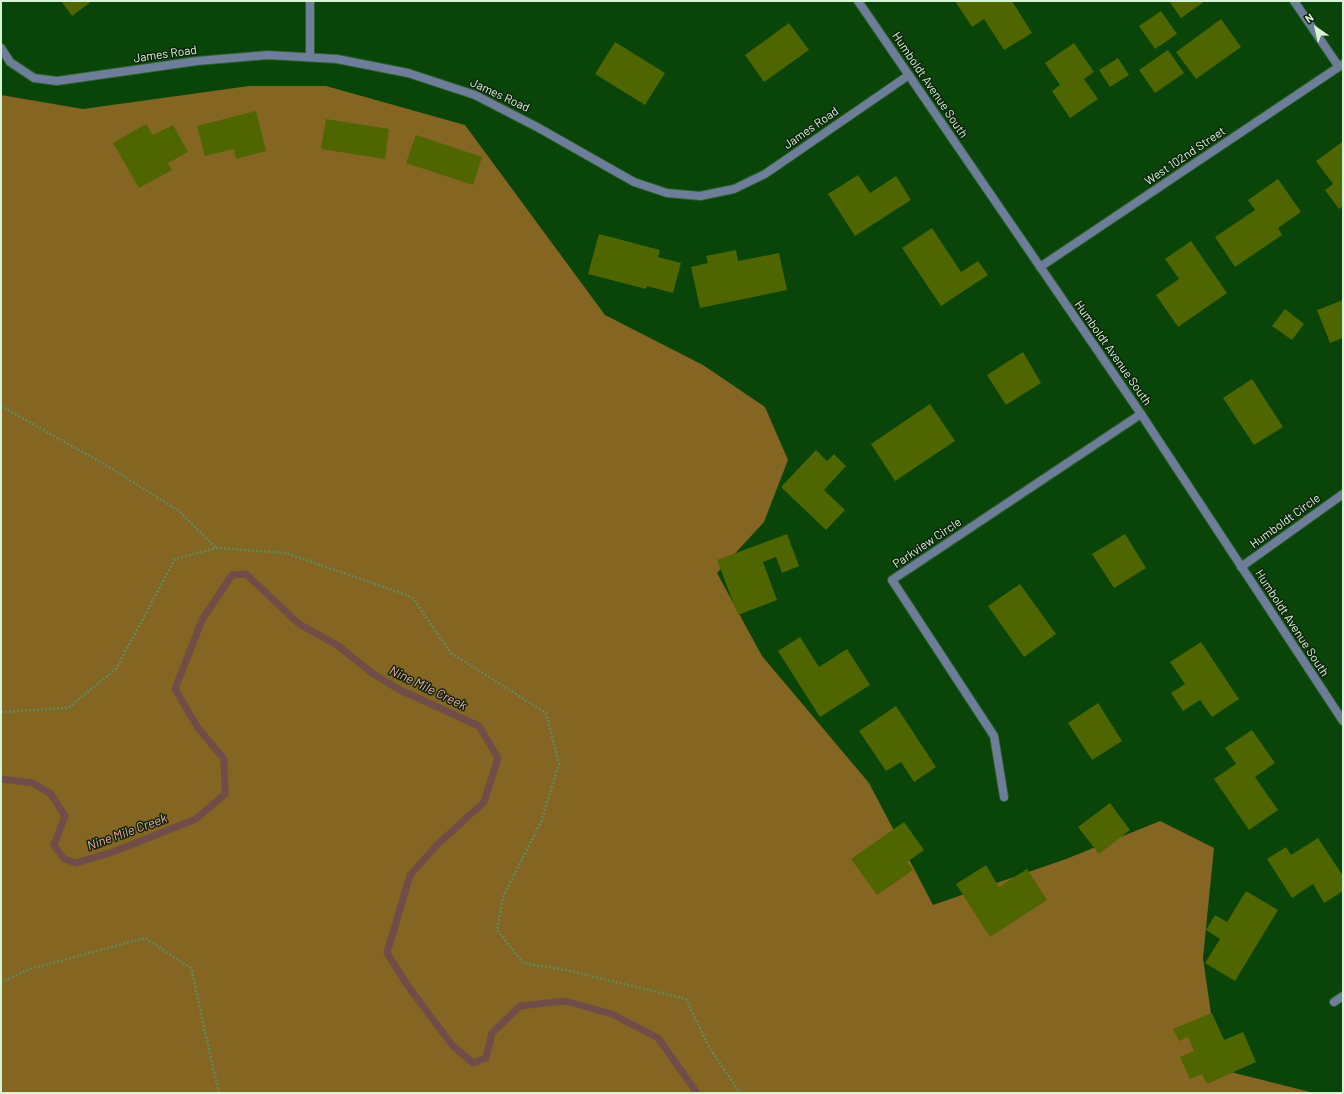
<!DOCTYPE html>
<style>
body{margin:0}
#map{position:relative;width:1344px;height:1094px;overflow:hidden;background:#094409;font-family:Barlow,sans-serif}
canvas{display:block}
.frame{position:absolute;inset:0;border:2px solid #d7f5d5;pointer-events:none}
.north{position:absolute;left:1296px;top:8px;width:40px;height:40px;-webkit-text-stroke:3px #0e240d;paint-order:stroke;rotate:326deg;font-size:11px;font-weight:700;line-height:16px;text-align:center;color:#d7f5d5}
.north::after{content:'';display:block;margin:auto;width:14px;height:18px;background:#d7f5d5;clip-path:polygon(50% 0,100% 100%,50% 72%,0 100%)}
</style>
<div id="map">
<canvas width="1344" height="1094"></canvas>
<div class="frame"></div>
<div class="north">N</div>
</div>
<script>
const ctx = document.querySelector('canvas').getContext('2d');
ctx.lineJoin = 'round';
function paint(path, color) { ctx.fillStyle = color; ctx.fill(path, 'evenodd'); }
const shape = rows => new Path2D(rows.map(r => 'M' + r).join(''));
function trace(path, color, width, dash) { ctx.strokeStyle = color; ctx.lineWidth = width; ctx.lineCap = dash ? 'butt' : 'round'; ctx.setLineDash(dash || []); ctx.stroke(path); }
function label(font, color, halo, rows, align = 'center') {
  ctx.font = font + ' Barlow,sans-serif'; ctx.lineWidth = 3; ctx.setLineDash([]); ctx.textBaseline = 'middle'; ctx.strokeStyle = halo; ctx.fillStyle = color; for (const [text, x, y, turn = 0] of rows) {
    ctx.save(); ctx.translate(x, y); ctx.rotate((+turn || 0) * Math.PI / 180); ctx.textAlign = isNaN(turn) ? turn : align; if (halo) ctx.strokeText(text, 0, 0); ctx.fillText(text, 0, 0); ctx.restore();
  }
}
paint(shape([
 [249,86,326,86,465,125,605,315,703,365,765,407,788,460,764,522,717,573,762,656,869,783,933,905,1066,859,1160,821,1214,848,1203,958,1219,1069,1314,1093,1,1093,1,95,83,109]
]), '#846521');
trace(shape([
 [1,779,33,783,51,794,65,816,54,845,64,859,76,863,113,852,196,819,225,794,224,759,198,728,175,689,202,620,232,575,246,574,299,624,337,645,372,673,398,689,479,726,498,758,484,802,438,844,410,875,387,953,408,986,452,1045,473,1063,486,1058,492,1033,520,1006,565,1001,612,1014,658,1038,697,1093]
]), '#704d48', 7);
paint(shape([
 [61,1,92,1,72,16],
 [955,1,1012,1,1032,33,1004,50,984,19,972,27],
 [1169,1,1205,1,1181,18],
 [1161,11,1177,34,1155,49,1139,26],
 [1221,19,1241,47,1196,79,1176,52],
 [789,23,809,50,764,82,745,55],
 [615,42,665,73,645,105,595,74],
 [1074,43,1094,72,1084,79,1098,99,1070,118,1052,91,1060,85,1045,63],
 [1168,50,1184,73,1155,93,1139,70],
 [1118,58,1129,75,1110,87,1099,70],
 [256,111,266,151,236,159,234,149,205,156,197,126],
 [326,119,389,129,385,159,321,149],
 [146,124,153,135,173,125,188,152,168,163,172,170,139,188,113,143],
 [416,135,482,157,473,185,406,163],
 [1342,142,1343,206,1339,209,1325,190,1333,184,1316,161],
 [858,175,870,193,896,176,911,200,855,236,828,194],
 [1278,179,1301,212,1278,228,1282,235,1235,267,1215,237,1255,210,1248,200],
 [932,228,961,272,978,261,988,275,941,306,902,248],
 [599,234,660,250,658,257,681,263,673,293,647,286,646,289,588,274],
 [1191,241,1227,293,1178,327,1156,295,1179,279,1165,259],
 [736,250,738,261,779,253,787,290,700,308,691,267,708,263,706,256],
 [1343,300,1343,338,1330,343,1317,310],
 [1285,309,1304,324,1292,340,1272,326],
 [1023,352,1041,383,1006,405,987,375],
 [1252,379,1283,427,1254,445,1223,398],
 [930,404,955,441,895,481,871,444],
 [816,450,827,461,834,454,846,466,824,490,845,510,826,530,781,487],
 [787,534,799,566,782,573,776,557,763,562,777,600,738,615,717,560],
 [1125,534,1146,568,1114,588,1092,554],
 [1020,584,1056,634,1024,657,988,606],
 [800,637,819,667,847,649,870,685,820,717,778,651],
 [1201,642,1239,699,1212,717,1200,700,1183,711,1171,693,1185,684,1170,662],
 [1098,703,1122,741,1092,760,1068,723],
 [896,706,936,767,914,782,901,762,886,771,859,731],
 [1252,730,1275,763,1255,777,1278,810,1249,830,1214,779,1236,764,1225,748],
 [1110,803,1130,830,1099,854,1078,827],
 [904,822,924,850,907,862,913,870,877,895,851,859],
 [1318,838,1343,876,1343,891,1324,903,1313,884,1292,898,1267,859,1286,847,1291,855],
 [986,865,999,887,1027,869,1047,900,990,937,956,884],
 [1246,891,1278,910,1235,981,1205,963,1220,939,1206,930,1215,915,1227,922],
 [1212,1013,1224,1040,1243,1032,1256,1062,1207,1084,1202,1074,1190,1079,1180,1057,1194,1051,1188,1037,1179,1041,1173,1029]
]), '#4f6500');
const minor = shape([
 [1294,1,1339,67],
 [1,48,10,62,34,78,57,81,197,61,268,55,337,59,408,73,475,95,537,127,634,182,667,193,700,196,734,189,765,174,909,75],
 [310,56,310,1],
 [1040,267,1343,64],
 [1241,567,1343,494],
 [1004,797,994,736,892,580,1141,414],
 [1334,1002,1343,996]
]);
const tertiary = shape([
 [858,1,1141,414,1343,721]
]);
trace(minor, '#2a602a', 10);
trace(tertiary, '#2a602a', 10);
trace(shape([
 [1,406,109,467,179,511,216,548],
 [1,712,68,708,116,669,175,559,216,548,286,553,412,597,451,653,546,713,559,764,541,822,503,897,497,930,523,963,566,970,686,999,709,1047,740,1093],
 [1,982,30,969,145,938,191,968,219,1093]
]), '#5e8d5e', 2.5, [2, 2]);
trace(minor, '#6e7d99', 8);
trace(tertiary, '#6e7d99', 8);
label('12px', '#d7f5d5', '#0e240d', [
 ["James Road",165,54,-8],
 ["Humboldt Avenue South",930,85,56],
 ["James Road",500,95,25],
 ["James Road",811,128,-35],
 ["West 102nd Street",1185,156,-34],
 ["Humboldt Avenue South",1113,353,55],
 ["Humboldt Circle",1285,521,-36],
 ["Parkview Circle",927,543,-34],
 ["Humboldt Avenue South",1292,623,57]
]);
label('italic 13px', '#f2a8a4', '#0e240d', [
 ["Nine Mile Creek",428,688,26],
 ["Nine Mile Creek",127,832,-20]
]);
</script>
